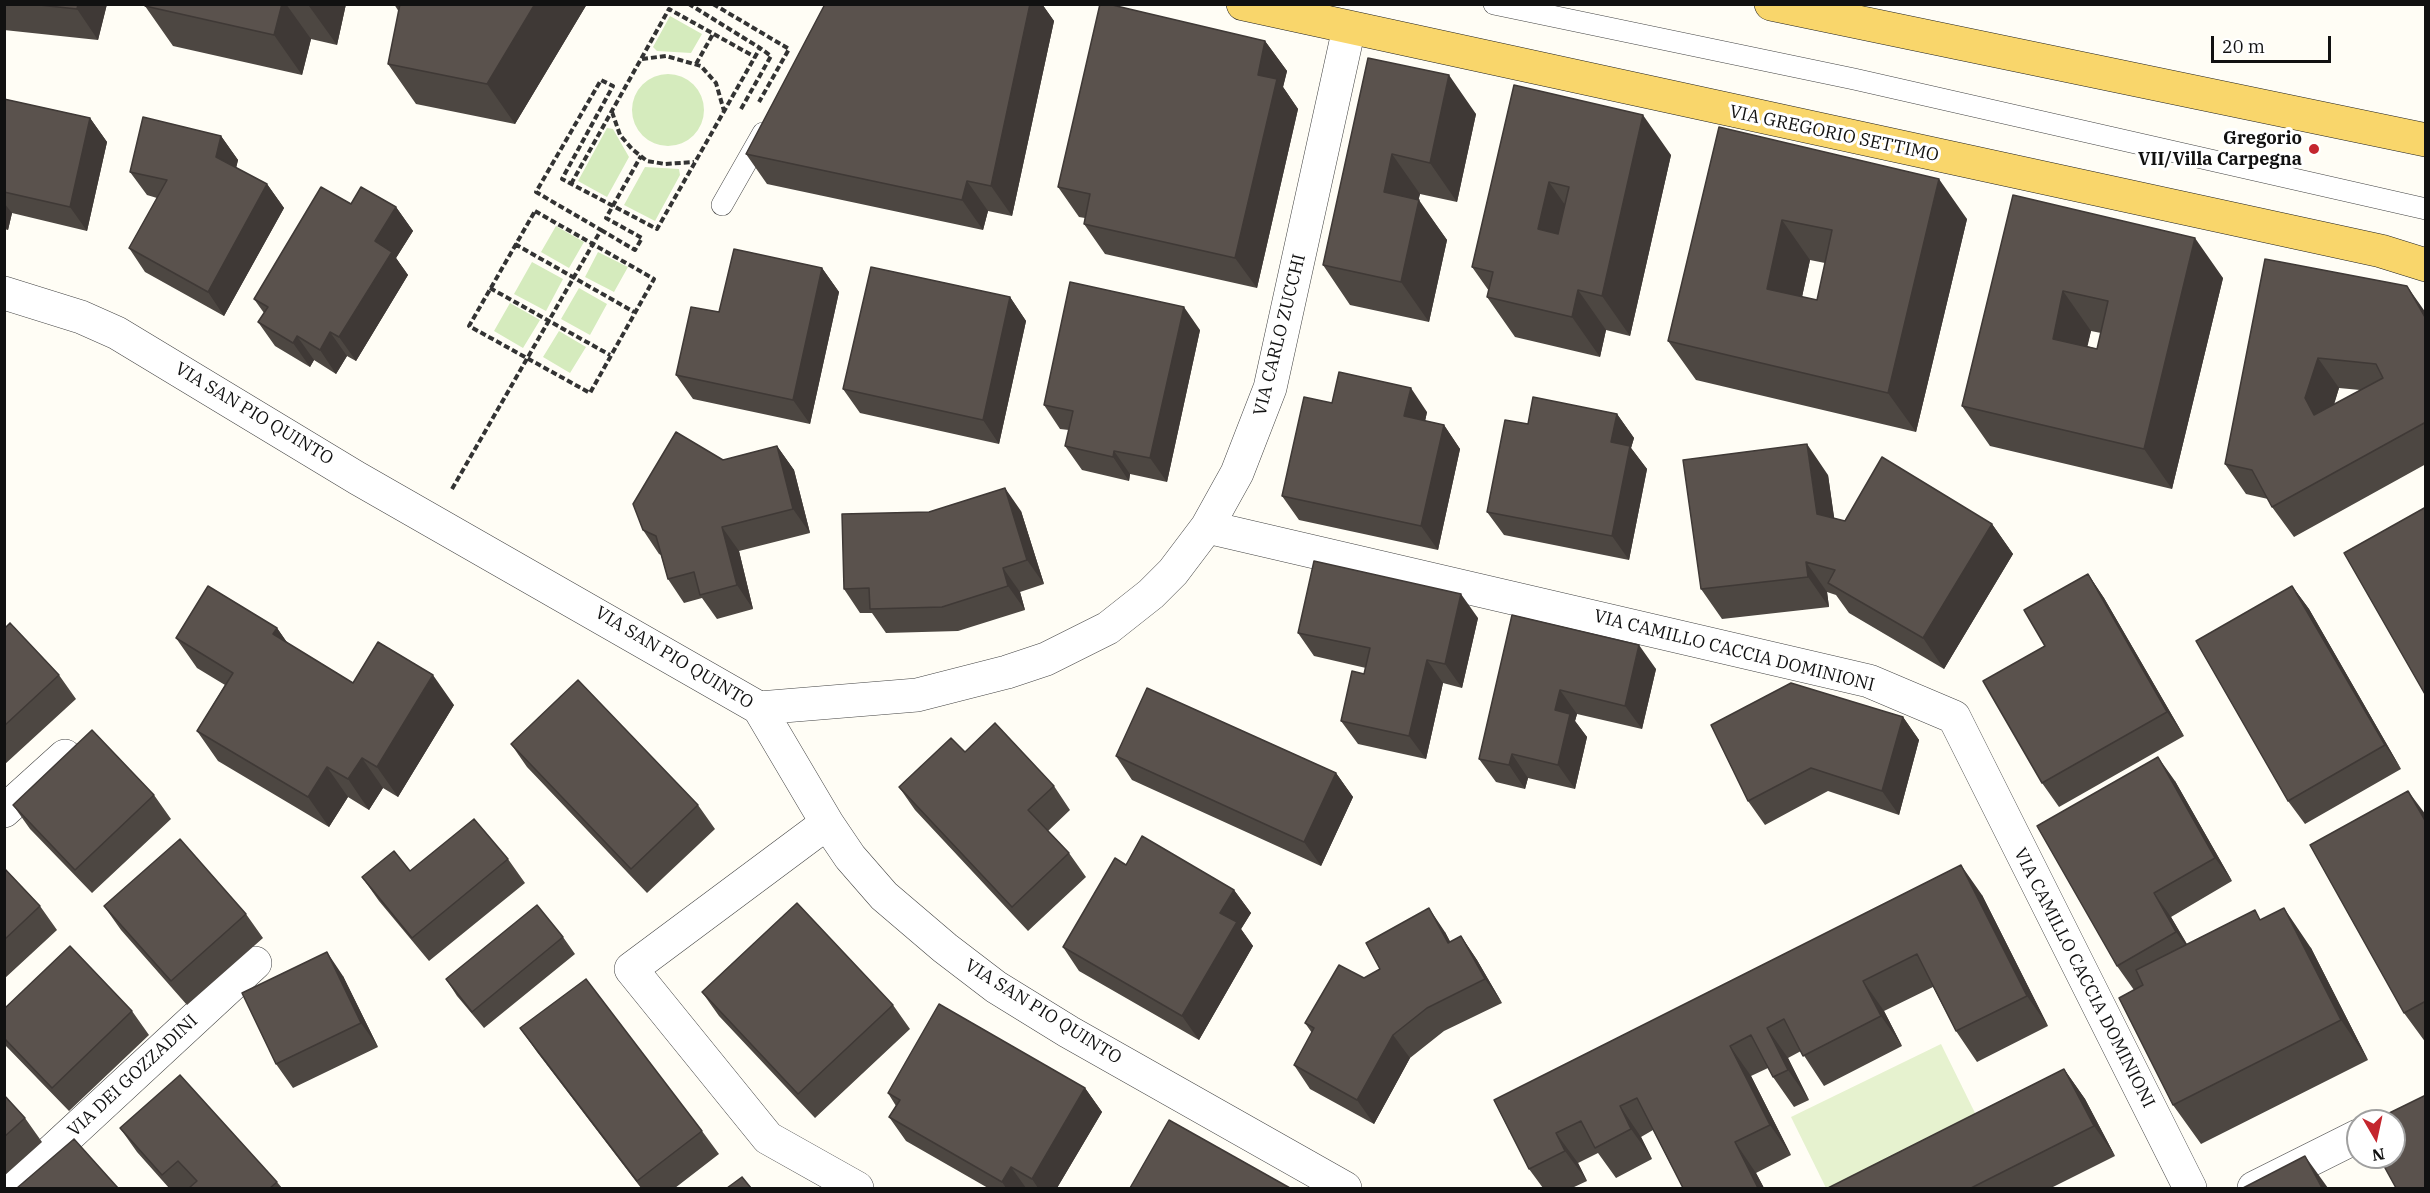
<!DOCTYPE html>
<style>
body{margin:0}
#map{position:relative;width:2430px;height:1193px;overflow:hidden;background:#fffdf5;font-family:"IBM Plex Serif",serif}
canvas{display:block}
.frame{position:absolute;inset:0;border:6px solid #111;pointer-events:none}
.north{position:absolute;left:2346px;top:1109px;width:60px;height:60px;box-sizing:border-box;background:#fff;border:2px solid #a0a0a0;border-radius:50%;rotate:171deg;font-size:16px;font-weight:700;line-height:24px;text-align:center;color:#111}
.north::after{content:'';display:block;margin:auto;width:21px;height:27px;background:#c4262e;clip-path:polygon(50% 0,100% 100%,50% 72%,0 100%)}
.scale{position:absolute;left:2211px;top:36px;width:120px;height:27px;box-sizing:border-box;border:3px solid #111;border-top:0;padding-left:8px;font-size:18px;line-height:21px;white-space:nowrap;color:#111;-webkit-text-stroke:4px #fff;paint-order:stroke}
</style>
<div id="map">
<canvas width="2430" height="1193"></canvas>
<div class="frame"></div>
<div class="north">N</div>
<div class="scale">20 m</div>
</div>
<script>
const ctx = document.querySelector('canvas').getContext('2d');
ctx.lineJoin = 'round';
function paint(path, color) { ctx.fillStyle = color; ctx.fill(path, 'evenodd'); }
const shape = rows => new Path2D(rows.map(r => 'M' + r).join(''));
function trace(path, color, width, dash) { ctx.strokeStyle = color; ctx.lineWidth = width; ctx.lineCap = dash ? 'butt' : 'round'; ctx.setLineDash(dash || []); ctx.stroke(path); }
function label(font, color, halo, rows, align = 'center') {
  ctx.font = font + ' "IBM Plex Serif",serif'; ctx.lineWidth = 6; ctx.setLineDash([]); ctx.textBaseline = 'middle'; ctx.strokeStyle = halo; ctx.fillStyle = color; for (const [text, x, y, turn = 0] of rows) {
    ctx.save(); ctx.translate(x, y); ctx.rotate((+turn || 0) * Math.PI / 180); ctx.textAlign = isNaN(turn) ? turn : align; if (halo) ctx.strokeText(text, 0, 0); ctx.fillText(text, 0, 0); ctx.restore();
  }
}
paint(shape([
 [670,16,702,34,691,53,657,51,653,47],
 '632 110a36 36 0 1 1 72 0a36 36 0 1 1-72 0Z',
 [607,128,613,129,629,157,607,197,578,181],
 [645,167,679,169,680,175,655,221,624,205],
 [556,226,584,242,569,268,541,252],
 [598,252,628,267,614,292,585,277],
 [532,262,563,279,546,311,514,294],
 [579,288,607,304,590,335,561,319],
 [510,303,540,320,523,348,494,331],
 [559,331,586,347,570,373,543,357]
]), '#d5ebbd');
paint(shape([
 [1941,1044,1978,1119,1835,1188,1826,1188,1791,1117]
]), '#e6f2cf');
const service = shape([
 [1494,4,1854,79,2426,209],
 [722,205,763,133]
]);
const minor = shape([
 [4,293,81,317,117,333,357,478,759,708,827,823,850,857,884,896,945,948,996,987,1069,1032,1345,1188],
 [1207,527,1869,681,1954,717,2190,1188],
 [759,708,917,695,1007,672,1046,659,1108,628,1151,594,1173,572,1207,527,1237,473,1270,388,1349,28],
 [4,811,65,756],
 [827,823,631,969,768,1138,857,1188],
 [12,1188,255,963]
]);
const tertiary = shape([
 [2254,1188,2358,1136]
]);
const primary = shape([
 [1243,4,2381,251,2426,265],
 [1771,4,2426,140]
]);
trace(service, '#444', 22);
trace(minor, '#444', 34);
trace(tertiary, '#444', 34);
trace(primary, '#222', 34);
trace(shape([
 [713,4,789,49,759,102],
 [642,59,666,56,701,66,716,83,724,111],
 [696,64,713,34],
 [741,109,771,56,760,48],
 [612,112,620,135,632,149,647,161,665,164,694,162],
 [571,184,669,9,755,57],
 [535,211,654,279,590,393,469,326,535,211],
 [601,230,635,250,642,238,606,218,641,156],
 [515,244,634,312],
 [490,288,610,355],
 [452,489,601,230,536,192,601,80,613,86,562,179,657,229,760,48,689,4]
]), '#333', 4, [6, 3]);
trace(service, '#fff', 21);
trace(minor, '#fff', 33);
trace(tertiary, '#fff', 33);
trace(primary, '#f9d66b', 33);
paint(shape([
 [4,4,107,4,98,40,4,30],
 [146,4,346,4,337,45,311,39,302,75,173,46,145,6],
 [394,4,587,4,515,124,416,104,388,64,399,12],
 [825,4,1042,4,1054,21,1012,216,988,211,983,230,767,184,746,154],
 [1265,41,1287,71,1283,87,1298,109,1257,288,1105,254,1084,224,1085,218,1079,217,1058,187],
 [1368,58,1476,114,1457,202,1420,194,1418,200,1447,240,1429,322,1350,305,1323,265],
 [1514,85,1671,155,1630,336,1606,330,1600,357,1515,337,1487,297,1489,291,1472,267],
 [4,99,90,118,107,142,87,231,12,213,8,230,4,229],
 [1719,127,1967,219,1916,432,1696,380,1668,341],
 [1810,260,1825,263,1817,300,1802,297],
 [221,136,238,160,236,168,267,184,284,208,224,316,145,272,129,248,157,198,147,195,130,172],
 [2013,195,2223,278,2172,489,1990,446,1962,406],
 [2091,331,2101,333,2097,349,2087,346],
 [351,204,396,207,413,231,396,258,408,275,356,361,347,356,336,374,314,360,310,367,275,346,258,322,264,313,254,299],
 [2265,259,2426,313,2426,464,2294,537,2272,507,2268,499,2246,494,2225,464],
 [2339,388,2360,390,2334,405],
 [822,268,839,292,810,424,693,399,676,375,719,312],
 [1010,297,1026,321,999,444,860,413,843,389],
 [1200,330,1167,482,1130,474,1129,481,1082,470,1065,446,1069,430,1060,429,1044,405],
 [1332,403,1427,412,1425,421,1444,425,1460,449,1438,550,1299,520,1282,496],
 [1617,414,1634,438,1631,448,1647,469,1629,560,1504,535,1487,512,1528,424],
 [777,446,794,470,810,533,739,551,753,609,717,619,702,598,684,603,668,579,661,555,659,554,643,530,723,460],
 [1828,475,1834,518,1845,521,1992,524,2013,554,1944,669,1849,613,1836,595,1827,592,1829,607,1722,619,1701,589],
 [1021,511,1044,584,1020,592,1025,610,958,631,886,633,872,613,860,613,844,589],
 [2088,574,2104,598,2184,736,2059,807,2042,783,2045,646],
 [2292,586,2309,609,2401,769,2305,824,2288,801],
 [1512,615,1656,669,1642,729,1577,714,1575,721,1587,737,1575,789,1528,778,1525,789,1496,782,1479,759],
 [1478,618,1462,688,1443,683,1426,759,1358,744,1341,721,1364,674,1366,668,1314,656,1298,633],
 [277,628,288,644,353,683,454,705,398,797,383,788,369,810,348,797,329,827,218,761,197,731,225,685,197,668,176,638],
 [4,629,59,675,76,699,4,765],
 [1903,717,1919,740,1899,815,1828,791,1765,825,1748,801],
 [511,744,698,805,715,829,647,893,527,767],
 [965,752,1054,786,1070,810,1048,831,1069,853,1086,877,1028,931,915,810,899,787],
 [1116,756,1336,773,1353,797,1321,866,1132,780],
 [2175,781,2232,881,2171,917,2187,944,2262,919,2311,948,2368,1060,2201,1144,2173,1105,2143,985,2134,990,2117,966],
 [154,795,171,819,92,893,30,829,13,805],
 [2426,815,2426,1043,2404,1013],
 [508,859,525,883,429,961,379,901,362,877],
 [1126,865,1234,890,1251,913,1241,929,1253,946,1199,1040,1079,971,1063,947],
 [4,868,40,906,57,930,4,979],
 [1982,895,2048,1026,1977,1062,1956,1031,1933,987,1884,1011,1902,1046,1824,1086,1801,1051,1788,1058,1809,1100,1794,1107,1773,1077,1768,1068,1751,1076,1791,1155,1756,1173,1764,1188,1683,1188,1653,1130,1641,1137,1652,1159,1616,1178,1598,1153,1578,1163,1587,1181,1572,1188,1543,1188,1529,1169,1494,1100],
 [104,906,246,914,263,938,187,1005,121,930],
 [1445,932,1450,942,1461,936,1477,960,1502,1003,1444,1031,1410,1058,1374,1124,1310,1089,1294,1065,1312,1033,1305,1023,1364,978],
 [563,937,575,954,484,1028,457,996,446,979],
 [343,976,378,1047,293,1088,276,1064],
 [702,992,893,1005,910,1029,815,1118,719,1016],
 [4,1009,132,1011,149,1035,69,1111,4,1044],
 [520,1028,702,1131,719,1154,675,1188,641,1188,537,1052],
 [2064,1069,2085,1099,2115,1156,2051,1188,1828,1188],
 [1085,1088,1102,1112,1057,1188,988,1188,906,1141,889,1117,896,1106,888,1093],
 [4,1095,25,1118,42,1142,4,1176],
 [120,1128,277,1182,282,1188,169,1188,137,1152]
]), '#4d4742');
paint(shape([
 [78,4,107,4,98,40,77,9],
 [282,4,286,4,311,39,302,75,274,35],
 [309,4,346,4,337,45,309,6],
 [535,4,587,4,515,124,487,84],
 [1030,4,1042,4,1054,21,1012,216,991,186],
 [1265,41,1287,71,1283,87,1298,109,1257,288,1235,258,1258,75],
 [1449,75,1476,114,1457,202,1430,163],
 [1643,115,1671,155,1630,336,1602,296],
 [90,118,107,142,87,231,70,207],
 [221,136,238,160,233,180,216,157],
 [1392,154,1420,194,1411,232,1384,192],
 [1939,179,1967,219,1916,432,1888,393],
 [967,181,988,211,983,230,962,200],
 [1549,182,1577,222,1566,269,1538,229],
 [267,184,284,208,224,316,208,292],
 [1419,200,1447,240,1429,322,1401,282],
 [4,203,12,213,8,230,4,225],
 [396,207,413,231,396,258,408,275,356,361,339,337,375,241],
 [1782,220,1810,260,1795,329,1767,289],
 [2195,238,2223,278,2172,489,2144,449],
 [822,268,839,292,810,424,793,400],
 [2407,286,2426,313,2426,319],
 [1578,290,1606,330,1600,357,1572,317],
 [2063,291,2091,331,2080,379,2053,339],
 [1010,297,1026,321,999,444,983,420],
 [1184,307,1200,330,1167,482,1150,458],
 [330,332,347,356,336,374,320,350],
 [297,336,314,360,310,367,293,343],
 [2318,358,2339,388,2326,428,2314,415,2305,398],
 [1411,388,1427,412,1421,440,1404,416],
 [1617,414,1634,438,1631,448,1647,469,1629,560,1612,536,1611,442],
 [1444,425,1460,449,1438,550,1421,526],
 [1807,444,1828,475,1838,544,1817,514],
 [777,446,794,470,810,533,793,509],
 [1114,451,1130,474,1129,481,1113,457],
 [1005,488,1021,511,1044,584,1027,560],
 [1992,524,2013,554,1944,669,1923,638],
 [722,527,739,551,753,609,737,585],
 [1806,562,1827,592,1829,607,1808,577],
 [1003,568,1020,592,1025,610,1008,586],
 [2088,574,2104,598,2184,736,2167,712],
 [2292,586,2309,609,2401,769,2385,745],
 [1461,594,1478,618,1462,688,1445,664],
 [277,628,298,658,273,634],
 [1639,645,1656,669,1642,729,1625,706],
 [1427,660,1443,683,1426,759,1409,736],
 [433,675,454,705,398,797,377,767],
 [1560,690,1577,714,1575,721,1587,737,1575,789,1558,765,1555,710],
 [1903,717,1919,740,1899,815,1882,791],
 [1512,754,1528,778,1525,789,1509,765],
 [2158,757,2175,781,2232,881,2215,858],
 [362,758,383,788,369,810,348,779],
 [327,767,348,797,329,827,308,797],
 [1336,773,1353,797,1321,866,1304,842],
 [2408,791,2426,815,2426,822],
 [1961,865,1982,895,2048,1026,2027,996],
 [1234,890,1251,913,1241,929,1253,946,1199,1040,1182,1016,1220,913],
 [2154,893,2171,917,2193,955,2176,932],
 [1429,908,1445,932,1464,967,1448,943],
 [2284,908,2311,948,2368,1060,2341,1020],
 [1461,936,1477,960,1502,1003,1485,979],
 [327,952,343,976,378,1047,361,1023],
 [1863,981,1884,1011,1902,1046,1881,1016],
 [1767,1028,1788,1058,1809,1100,1788,1070],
 [1393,1035,1410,1058,1374,1124,1357,1100],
 [1730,1046,1751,1076,1791,1155,1770,1125],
 [2064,1069,2085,1099,2115,1156,2094,1126],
 [1085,1088,1102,1112,1057,1188,1038,1188,1032,1179],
 [1620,1106,1641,1137,1652,1159,1631,1129],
 [1556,1133,1578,1163,1587,1181,1565,1151],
 [1735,1142,1756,1173,1764,1188,1758,1188],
 [2305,1156,2328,1188,2322,1188],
 [1011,1167,1026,1188,1006,1188,1002,1182]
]), '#3f3936');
const building = shape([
 [30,4,78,4,77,9,30,4],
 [146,4,282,4,274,35,145,6,146,4],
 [400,4,535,4,487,84,388,64,400,4],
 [825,4,1030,4,991,186,967,181,962,200,746,154,825,4],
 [1100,4,1108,4,1265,41,1258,75,1277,79,1235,258,1084,224,1090,194,1058,187,1100,4],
 [1368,58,1449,75,1430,163,1392,154,1384,192,1419,200,1401,282,1323,265,1368,58],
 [1514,85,1643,115,1602,296,1578,290,1572,317,1487,297,1493,272,1472,267,1514,85],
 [1549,182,1569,187,1558,234,1538,229,1549,182],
 [4,99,90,118,70,207,4,192,4,99],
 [143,117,221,136,216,157,267,184,208,292,129,248,167,180,130,172,143,117],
 [1719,127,1939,179,1888,393,1668,341,1719,127],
 [1782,220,1832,230,1817,300,1767,289,1782,220],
 [321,187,351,204,361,187,396,207,375,241,392,252,339,337,330,332,320,350,297,336,293,343,258,322,268,307,254,299,321,187],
 [2013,195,2195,238,2144,449,1962,406,2013,195],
 [2063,291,2108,301,2097,349,2053,339,2063,291],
 [734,249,822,268,793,400,676,375,691,307,719,312,734,249],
 [2265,259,2407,286,2426,319,2426,422,2272,507,2252,470,2225,464,2265,259],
 [2318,358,2376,364,2383,378,2314,415,2305,398,2318,358],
 [871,267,1010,297,983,420,843,389,871,267],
 [1070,282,1184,307,1150,458,1114,451,1113,457,1065,446,1073,411,1044,405,1070,282],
 [1339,372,1411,388,1404,416,1444,425,1421,526,1282,496,1304,397,1332,403,1339,372],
 [1533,397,1617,414,1611,442,1630,446,1612,536,1487,512,1505,420,1528,424,1533,397],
 [676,432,723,460,777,446,793,509,722,527,737,585,700,595,694,572,668,579,656,536,643,530,633,504,676,432],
 [1807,444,1817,514,1845,521,1882,457,1992,524,1923,638,1828,583,1835,570,1806,562,1808,577,1701,589,1683,460,1807,444],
 [1005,488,1027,560,1003,568,1008,586,942,607,870,609,869,588,844,589,842,514,929,512,1005,488],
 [2426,507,2426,696,2344,553,2426,507],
 [1314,561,1461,594,1445,664,1427,660,1409,736,1341,721,1352,671,1364,674,1370,648,1298,633,1314,561],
 [2088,574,2167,712,2042,783,1983,681,2045,646,2024,610,2088,574],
 [208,586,277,628,273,634,353,683,378,642,433,675,377,767,362,758,348,779,327,767,308,797,197,731,233,673,176,638,208,586],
 [2292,586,2385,745,2288,801,2196,641,2292,586],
 [1512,615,1639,645,1625,706,1560,690,1555,710,1570,714,1558,765,1512,754,1509,765,1479,759,1512,615],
 [10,623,59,675,4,726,4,629,10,623],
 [578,680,698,805,631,869,511,744,578,680],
 [1791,683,1903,717,1882,791,1811,768,1748,801,1711,725,1791,683],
 [1147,688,1336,773,1304,842,1116,756,1147,688],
 [995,723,1054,786,1028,810,1069,853,1012,907,899,787,951,738,965,752,995,723],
 [92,730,154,795,75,870,13,805,92,730],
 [2158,757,2215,858,2154,893,2176,932,2117,966,2037,826,2158,757],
 [2408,791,2426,822,2426,1001,2404,1013,2310,845,2408,791],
 [474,819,508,859,412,938,362,877,394,851,410,871,474,819],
 [1142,836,1234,890,1220,913,1237,922,1182,1016,1063,947,1115,858,1126,865,1142,836],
 [180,839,246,914,171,981,104,906,180,839],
 [1961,865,2027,996,1956,1031,1917,954,1863,981,1881,1016,1803,1056,1784,1019,1767,1028,1788,1070,1773,1077,1751,1035,1730,1046,1770,1125,1735,1142,1758,1188,1683,1188,1637,1098,1620,1106,1631,1129,1595,1148,1581,1121,1556,1133,1565,1151,1529,1169,1494,1100,1961,865],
 [4,868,40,906,4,940,4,868],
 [797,903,893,1005,798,1094,702,992,797,903],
 [537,905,563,937,472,1012,446,979,537,905],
 [1429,908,1448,943,1461,936,1485,979,1427,1008,1393,1035,1357,1100,1294,1065,1314,1028,1305,1023,1339,965,1364,978,1380,969,1366,943,1429,908],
 [2284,908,2341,1020,2173,1105,2119,998,2143,985,2136,970,2255,910,2260,920,2284,908],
 [70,946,132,1011,52,1088,4,1038,4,1009,70,946],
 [327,952,361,1023,276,1064,242,993,327,952],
 [586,979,702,1131,637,1181,520,1028,586,979],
 [939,1004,1085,1088,1032,1179,1011,1167,1002,1182,889,1117,900,1100,888,1093,939,1004],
 [2064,1069,2094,1126,1971,1188,1828,1188,2064,1069],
 [180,1075,277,1182,270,1188,189,1188,197,1181,178,1161,162,1175,120,1128,180,1075],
 [4,1095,25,1118,4,1137,4,1095],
 [2426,1095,2426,1188,2396,1188,2379,1157,2394,1157,2394,1121,2373,1121,2426,1095],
 [1169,1120,1290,1188,1130,1188,1169,1120],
 [74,1139,118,1188,17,1188,74,1139],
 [2305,1156,2322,1188,2243,1188,2305,1156],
 [742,1177,751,1188,727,1188,742,1177]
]);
paint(building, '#5a524d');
trace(building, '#3f3936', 1.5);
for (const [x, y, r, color] of [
 [2314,149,6,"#c4262e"]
]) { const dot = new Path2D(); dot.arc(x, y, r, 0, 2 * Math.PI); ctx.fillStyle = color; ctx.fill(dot); trace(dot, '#fff', 2); }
label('18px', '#111', '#fff', [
 ["VIA GREGORIO SETTIMO",1834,134,12],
 ["VIA CARLO ZUCCHI",1280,335,-76],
 ["VIA SAN PIO QUINTO",254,414,31],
 ["VIA CAMILLO CACCIA DOMINIONI",1734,651,14],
 ["VIA SAN PIO QUINTO",674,658,31],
 ["VIA CAMILLO CACCIA DOMINIONI",2084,978,63],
 ["VIA SAN PIO QUINTO",1043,1012,32],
 ["VIA DEI GOZZADINI",133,1076,-43]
]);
label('bold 18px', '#111', '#fff', [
 ["Gregorio",2302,139],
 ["VII/Villa Carpegna",2302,160]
], 'right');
</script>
